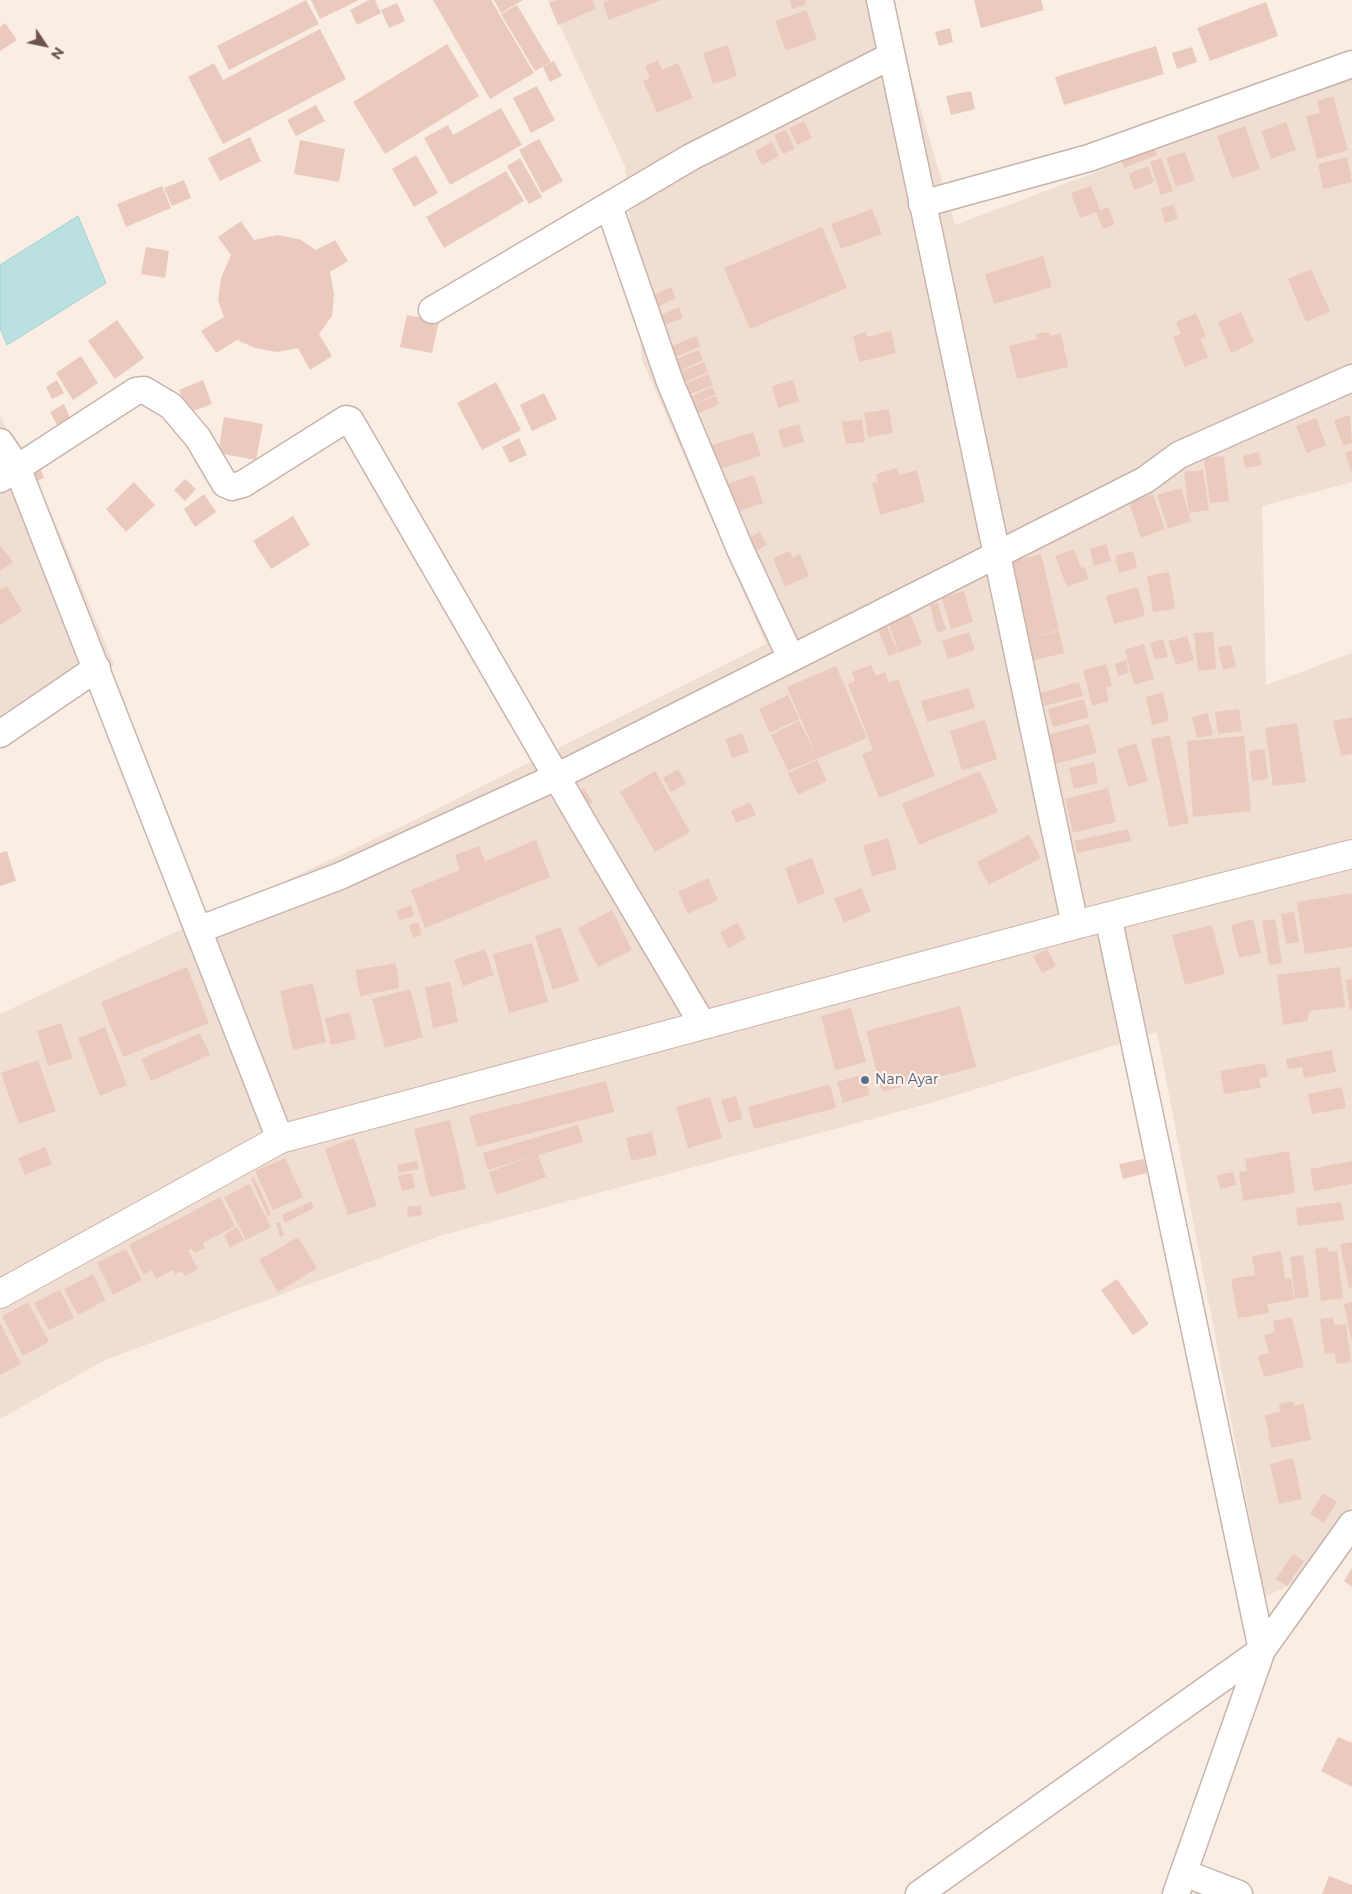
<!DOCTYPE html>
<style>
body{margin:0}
#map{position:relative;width:1352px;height:1894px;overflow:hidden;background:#f9ede4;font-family:Montserrat,sans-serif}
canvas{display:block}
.north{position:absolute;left:20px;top:20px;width:50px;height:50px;-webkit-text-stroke:4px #fcf2e9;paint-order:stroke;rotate:124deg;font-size:14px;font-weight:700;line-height:20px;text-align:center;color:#6e534d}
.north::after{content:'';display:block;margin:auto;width:18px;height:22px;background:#6e534d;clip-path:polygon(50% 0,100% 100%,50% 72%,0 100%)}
</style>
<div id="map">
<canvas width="1352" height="1894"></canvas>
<div class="north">N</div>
</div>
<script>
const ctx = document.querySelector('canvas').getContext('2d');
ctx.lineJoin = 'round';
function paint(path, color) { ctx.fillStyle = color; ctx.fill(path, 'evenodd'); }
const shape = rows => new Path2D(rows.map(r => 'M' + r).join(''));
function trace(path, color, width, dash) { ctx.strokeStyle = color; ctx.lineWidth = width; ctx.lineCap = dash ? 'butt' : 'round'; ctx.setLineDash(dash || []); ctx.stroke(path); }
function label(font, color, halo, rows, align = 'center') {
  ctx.font = font + ' Montserrat,sans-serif'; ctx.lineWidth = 4.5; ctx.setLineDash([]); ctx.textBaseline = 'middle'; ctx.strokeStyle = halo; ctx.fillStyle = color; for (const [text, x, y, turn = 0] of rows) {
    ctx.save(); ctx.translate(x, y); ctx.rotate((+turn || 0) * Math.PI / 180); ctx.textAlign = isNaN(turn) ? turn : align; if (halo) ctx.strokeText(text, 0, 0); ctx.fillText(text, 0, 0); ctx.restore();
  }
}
paint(shape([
 [548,0,893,0,899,36,955,225,1352,76,1352,482,1262,506,1266,685,1352,653,1352,1506,1302,1579,1265,1597,1157,1032,938,1101,439,1236,105,1360,0,1419,0,1014,411,822,766,644,642,360,625,166],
 [0,416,61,535,114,665,0,746]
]), '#f0ded3');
const water = shape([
 [78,216,106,283,7,345,0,328,0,265,78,216]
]);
paint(water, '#bbe0e0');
trace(water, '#a2d0d0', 1);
paint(shape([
 [306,0,319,24,229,70,217,46],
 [311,0,359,0,320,19],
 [369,0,375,0,381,13,357,25,350,10],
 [433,0,491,0,534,73,490,99],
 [494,0,523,0,501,13],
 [557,0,592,0,596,9,558,25,549,3],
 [610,0,661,0,609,20,603,3],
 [790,0,805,0,806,5,792,9],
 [974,0,1041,0,1044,10,981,28],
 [1266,2,1278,36,1210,61,1197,28],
 [397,3,405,21,389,28,381,10],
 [517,5,551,62,535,71,501,14],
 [806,10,817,39,786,51,775,21],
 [5,23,17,40,0,51,0,27],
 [950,28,953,42,939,46,935,32],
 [320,29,346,79,223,144,188,77,214,63,223,80],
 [447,44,479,96,385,154,353,102],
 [728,45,737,76,713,84,703,53],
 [1156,46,1164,74,1064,105,1055,77],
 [1192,47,1197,62,1177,69,1172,53],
 [658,60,662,70,678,63,693,98,657,113,643,81,650,78,645,66],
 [554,61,562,76,550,82,543,67],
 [537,86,555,120,531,133,513,98],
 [971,91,975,109,951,115,946,96],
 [1333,96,1348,150,1317,159,1306,116,1320,113,1317,101],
 [316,105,325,121,296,136,287,120],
 [501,108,522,145,450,185,424,138,448,125,453,135],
 [804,121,812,138,797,145,789,128],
 [1286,122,1296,150,1271,159,1261,131],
 [1245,126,1260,169,1232,179,1217,136],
 [786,130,795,149,783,154,774,135],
 [250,137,261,161,220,181,208,158],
 [539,139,563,181,542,193,519,150],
 [300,140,345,149,339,182,294,174],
 [772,142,779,156,762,165,755,151],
 [1153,144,1157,155,1124,168,1120,156],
 [1185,152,1195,180,1176,187,1166,158],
 [416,155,438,193,414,207,392,169],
 [1347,157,1352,182,1323,189,1318,164],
 [520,158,542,197,529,204,507,166],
 [1161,158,1173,191,1161,195,1150,162],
 [1148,166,1154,182,1134,190,1129,174],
 [506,171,524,201,444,248,426,217],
 [184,180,191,198,172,206,164,188],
 [162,186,171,208,126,227,117,204],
 [1091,186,1100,210,1108,207,1115,224,1103,229,1096,212,1080,218,1071,193],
 [1174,205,1178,219,1165,223,1161,208],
 [872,209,882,234,841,249,831,224],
 [241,221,254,240,277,235,299,239,316,250,335,240,348,261,330,272,334,294,332,316,319,334,332,356,310,370,298,348,277,352,255,348,237,340,216,353,201,331,224,317,218,300,221,278,231,255,218,237],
 [822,227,847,288,750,329,724,268],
 [146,247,169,251,165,278,141,274],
 [1043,256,1052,287,994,304,985,274],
 [1311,269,1330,311,1306,322,1288,279],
 [671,287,676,298,658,307,653,296],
 [679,307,683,318,658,328,654,318],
 [1241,312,1254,342,1231,353,1218,322],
 [1196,313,1206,337,1200,339,1208,357,1185,367,1173,337,1181,334,1176,322],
 [407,315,439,321,432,353,400,347],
 [117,320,144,358,115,379,88,341],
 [891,331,896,353,859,362,853,336,866,332,867,337],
 [1049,332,1050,336,1061,333,1068,367,1017,379,1009,346,1037,339,1036,334],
 [696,336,701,346,676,357,672,346],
 [699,350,703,360,679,371,674,360],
 [81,356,98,383,73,400,56,373],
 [704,362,708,372,683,383,679,372],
 [708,374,713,385,688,395,683,385],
 [57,380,64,393,52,399,46,387],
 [203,380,212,404,188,413,179,390],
 [793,380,799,401,778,408,772,386],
 [496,382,521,430,482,450,457,403],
 [712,387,716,394,691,406,687,398],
 [544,393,557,419,532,431,520,405],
 [716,396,719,404,695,415,691,406],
 [64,404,70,418,57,425,50,412],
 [889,409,893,433,868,437,864,413],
 [1350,415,1352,443,1343,446,1334,420],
 [224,417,263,424,256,460,218,453],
 [1316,418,1326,445,1307,453,1296,426],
 [862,419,865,442,846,444,842,422],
 [799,424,804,442,783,448,778,430],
 [753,432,761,456,719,469,712,445],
 [519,438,527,455,510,463,502,447],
 [1352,450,1352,474,1345,453],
 [1259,452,1262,465,1245,468,1243,456],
 [1224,456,1229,501,1210,503,1204,458],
 [38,462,44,478,27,485],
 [897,468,899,475,917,470,925,502,880,515,872,483,878,482,876,474],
 [1203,470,1209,510,1189,513,1184,472],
 [754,475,763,503,731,514,721,486],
 [185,479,196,489,185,501,174,490],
 [134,482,155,505,126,532,106,509],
 [1181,488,1191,521,1168,529,1157,495],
 [204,494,216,512,195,527,184,509],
 [1153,494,1165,529,1141,538,1129,503],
 [293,516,310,545,271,569,253,541],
 [760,532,767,545,752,553,745,540],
 [1106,544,1111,561,1094,566,1090,549],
 [0,545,13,562,0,571],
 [1074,549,1081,568,1084,566,1089,579,1067,587,1055,556],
 [790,551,792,558,800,554,809,576,785,587,773,558],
 [1133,551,1137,568,1119,573,1115,556],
 [1041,554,1059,630,1026,639,1020,614,1032,612,1020,614,1008,562],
 [1169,572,1175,609,1153,612,1147,576],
 [7,586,22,611,0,625,0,590],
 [1138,587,1145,616,1114,624,1106,596],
 [964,591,973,622,951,629,942,598],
 [938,603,946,630,937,633,930,605],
 [909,611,922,644,899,653,887,619],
 [886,624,898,652,889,656,877,628],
 [1059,631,1064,653,1031,661,1026,639],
 [969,632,975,650,948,659,942,641],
 [1213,632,1216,669,1198,671,1194,633],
 [1187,636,1194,660,1176,665,1168,641],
 [1163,639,1168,657,1155,660,1150,643],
 [1144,644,1154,679,1134,685,1125,650],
 [1231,645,1236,667,1223,670,1218,647],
 [1126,660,1129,673,1118,676,1115,664],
 [1106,664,1112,686,1106,688,1109,701,1092,706,1083,670],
 [871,665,876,676,885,672,889,683,898,679,935,776,879,798,862,754,873,750,848,684,855,681,852,672],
 [836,666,867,738,788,771,771,735,799,721,816,754,787,687],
 [1079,682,1083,696,1044,706,1041,693],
 [969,688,975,708,927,722,921,701],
 [1163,692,1169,721,1152,725,1146,697],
 [788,695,799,719,770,733,759,709],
 [1084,699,1089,717,1053,727,1048,709],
 [1239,709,1242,731,1218,734,1215,712],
 [1208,713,1213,735,1197,738,1192,717],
 [1352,717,1352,754,1341,756,1333,721],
 [985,720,997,759,962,771,950,731],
 [1297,723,1306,782,1273,786,1265,728],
 [1089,724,1097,753,1055,764,1047,735],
 [742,733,749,752,732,758,725,739],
 [1170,735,1189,823,1169,827,1151,739],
 [1244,736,1251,811,1193,817,1187,741],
 [1136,743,1148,781,1128,787,1117,749],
 [1265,749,1268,779,1252,781,1249,751],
 [817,760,827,781,798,795,788,773],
 [1094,762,1098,783,1074,789,1069,768],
 [678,769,686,784,671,792,663,778],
 [655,771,690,832,655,852,620,792],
 [980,771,998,812,919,845,902,804],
 [584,788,593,802,585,807,577,792],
 [1108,788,1116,822,1073,833,1065,799],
 [750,802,756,815,736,823,731,811],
 [1128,829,1131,841,1077,853,1074,841],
 [1029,835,1041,858,989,885,977,862],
 [888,838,897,869,872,876,863,846],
 [536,840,550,877,425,928,411,890,460,870,455,855,479,846,485,861],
 [7,851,16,881,0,886,0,853],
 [812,858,825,893,798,904,785,868],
 [708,878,718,900,688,914,678,892],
 [861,888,871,911,844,923,834,899],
 [1352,893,1352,947,1305,954,1297,902],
 [411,905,414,916,400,920,396,911],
 [612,910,632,950,598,967,578,928],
 [1294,912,1299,942,1286,944,1281,914],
 [1253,919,1261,953,1239,958,1231,925],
 [1275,919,1282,963,1269,965,1262,921],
 [418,922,422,935,413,938,409,925],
 [738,923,746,939,728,948,720,932],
 [1212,925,1225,974,1185,985,1172,935],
 [561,927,579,981,553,990,535,936],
 [532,943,548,1002,509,1013,493,954],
 [485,949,494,975,463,986,454,960],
 [1047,949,1056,966,1042,973,1033,956],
 [396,963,399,988,360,996,355,970],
 [187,967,209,1023,123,1057,101,1002],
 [1340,967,1345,1007,1310,1011,1307,1021,1283,1025,1277,975],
 [1352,979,1352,1009,1350,1010,1346,980],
 [450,982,458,1022,433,1028,425,987],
 [313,983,326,1042,293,1050,280,991],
 [410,989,423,1037,385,1048,372,999],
 [960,1006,976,1067,882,1092,866,1031],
 [851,1008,866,1062,835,1070,821,1016],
 [350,1012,356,1039,331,1045,325,1018],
 [61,1023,73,1058,48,1066,37,1031],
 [105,1027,127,1085,100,1096,78,1038],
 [200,1033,210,1055,151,1081,141,1059],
 [1332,1050,1336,1072,1304,1078,1302,1067,1288,1069,1286,1059],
 [38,1060,56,1111,19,1124,1,1073],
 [1265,1063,1268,1077,1259,1078,1261,1088,1224,1094,1220,1071],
 [864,1074,870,1095,843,1103,837,1082],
 [606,1081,614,1112,477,1147,469,1116],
 [830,1084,836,1108,754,1129,748,1107],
 [1342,1087,1346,1108,1312,1114,1308,1094],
 [736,1096,742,1119,728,1123,721,1100],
 [710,1097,722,1138,688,1148,676,1107],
 [450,1120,466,1189,430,1197,414,1129],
 [578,1125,583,1142,538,1155,546,1177,496,1195,489,1172,533,1156,488,1170,483,1153],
 [652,1132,657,1155,631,1161,626,1138],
 [354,1138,377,1206,348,1215,325,1149],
 [45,1147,52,1164,25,1175,18,1158],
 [1289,1151,1295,1193,1243,1201,1239,1172,1247,1171,1245,1159],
 [285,1158,303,1197,273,1210,255,1171],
 [1144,1159,1147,1173,1123,1179,1119,1164],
 [417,1161,419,1169,398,1173,397,1165],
 [1352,1161,1352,1184,1314,1191,1310,1169],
 [1233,1172,1236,1185,1220,1189,1217,1175],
 [412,1173,415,1188,402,1191,398,1176],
 [254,1177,271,1214,268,1216,251,1179],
 [249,1184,271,1227,246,1240,224,1197],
 [220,1197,235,1226,203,1243,205,1248,195,1253,192,1249,188,1250,198,1269,185,1276,182,1271,175,1274,173,1270,156,1279,152,1270,144,1275,129,1245],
 [311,1201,314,1208,285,1223,282,1215],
 [1341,1202,1344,1220,1298,1226,1296,1208],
 [421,1205,422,1215,408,1217,407,1207],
 [280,1222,284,1236,280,1237,276,1223],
 [237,1227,244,1240,230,1248,224,1235],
 [298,1237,317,1268,278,1292,259,1260],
 [1352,1242,1352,1287,1349,1288,1340,1244],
 [1327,1247,1328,1252,1337,1251,1343,1298,1321,1301,1315,1249],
 [126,1249,142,1280,113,1295,97,1263],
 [1281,1251,1285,1279,1291,1278,1294,1300,1267,1304,1269,1313,1238,1318,1231,1279,1255,1275,1252,1256],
 [1303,1255,1309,1297,1295,1299,1290,1257],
 [93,1274,106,1300,78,1315,64,1289],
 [1117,1279,1149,1324,1133,1335,1101,1290],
 [60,1290,74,1318,49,1330,34,1303],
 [28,1302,49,1342,23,1356,2,1316],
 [1352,1302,1352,1339,1351,1339,1344,1304],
 [1292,1317,1304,1367,1264,1377,1258,1356,1269,1353,1264,1335,1275,1332,1273,1321],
 [1333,1317,1334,1325,1346,1324,1351,1362,1336,1364,1335,1353,1325,1354,1320,1319],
 [0,1323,21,1364,0,1375],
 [1293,1401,1294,1406,1304,1404,1311,1440,1271,1448,1265,1415,1280,1412,1279,1404],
 [1293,1458,1302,1499,1279,1504,1270,1464],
 [1323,1493,1337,1502,1324,1523,1310,1514],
 [1293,1554,1304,1561,1287,1586,1276,1579],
 [1352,1568,1352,1587,1344,1581],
 [1338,1737,1352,1743,1352,1787,1321,1771],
 [1329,1876,1352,1885,1352,1894,1322,1894]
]), '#ebcabe');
const street = shape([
 [880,0,1075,925],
 [922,204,1089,158,1352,64],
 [609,206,670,382,740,549,791,658],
 [432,310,691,157,891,56],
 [0,442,17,467,280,1139],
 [0,479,136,391,144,390,171,406,198,438,225,484,232,487,243,484,346,419,350,420,581,819,703,1025],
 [0,734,97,668],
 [1108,916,1262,1650,1176,1894],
 [198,930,340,876,556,777,1145,480,1179,455,1352,378],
 [1184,1873,1239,1894],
 [919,1894,1262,1650,1352,1524]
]);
const secondary = shape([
 [0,1294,280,1139,1075,925,1352,854]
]);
trace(street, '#c8b4ac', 29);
trace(secondary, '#cdb6ac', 30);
trace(street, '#fff', 26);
trace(secondary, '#fff', 28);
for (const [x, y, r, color] of [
 [865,1080,5,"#5c6f8a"]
]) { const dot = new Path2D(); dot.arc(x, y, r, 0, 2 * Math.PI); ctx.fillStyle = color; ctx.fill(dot); trace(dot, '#fcf2e9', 2); }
label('14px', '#4e5e75', '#fcf2e9', [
 ["Nan Ayar",875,1080]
], 'left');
</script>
